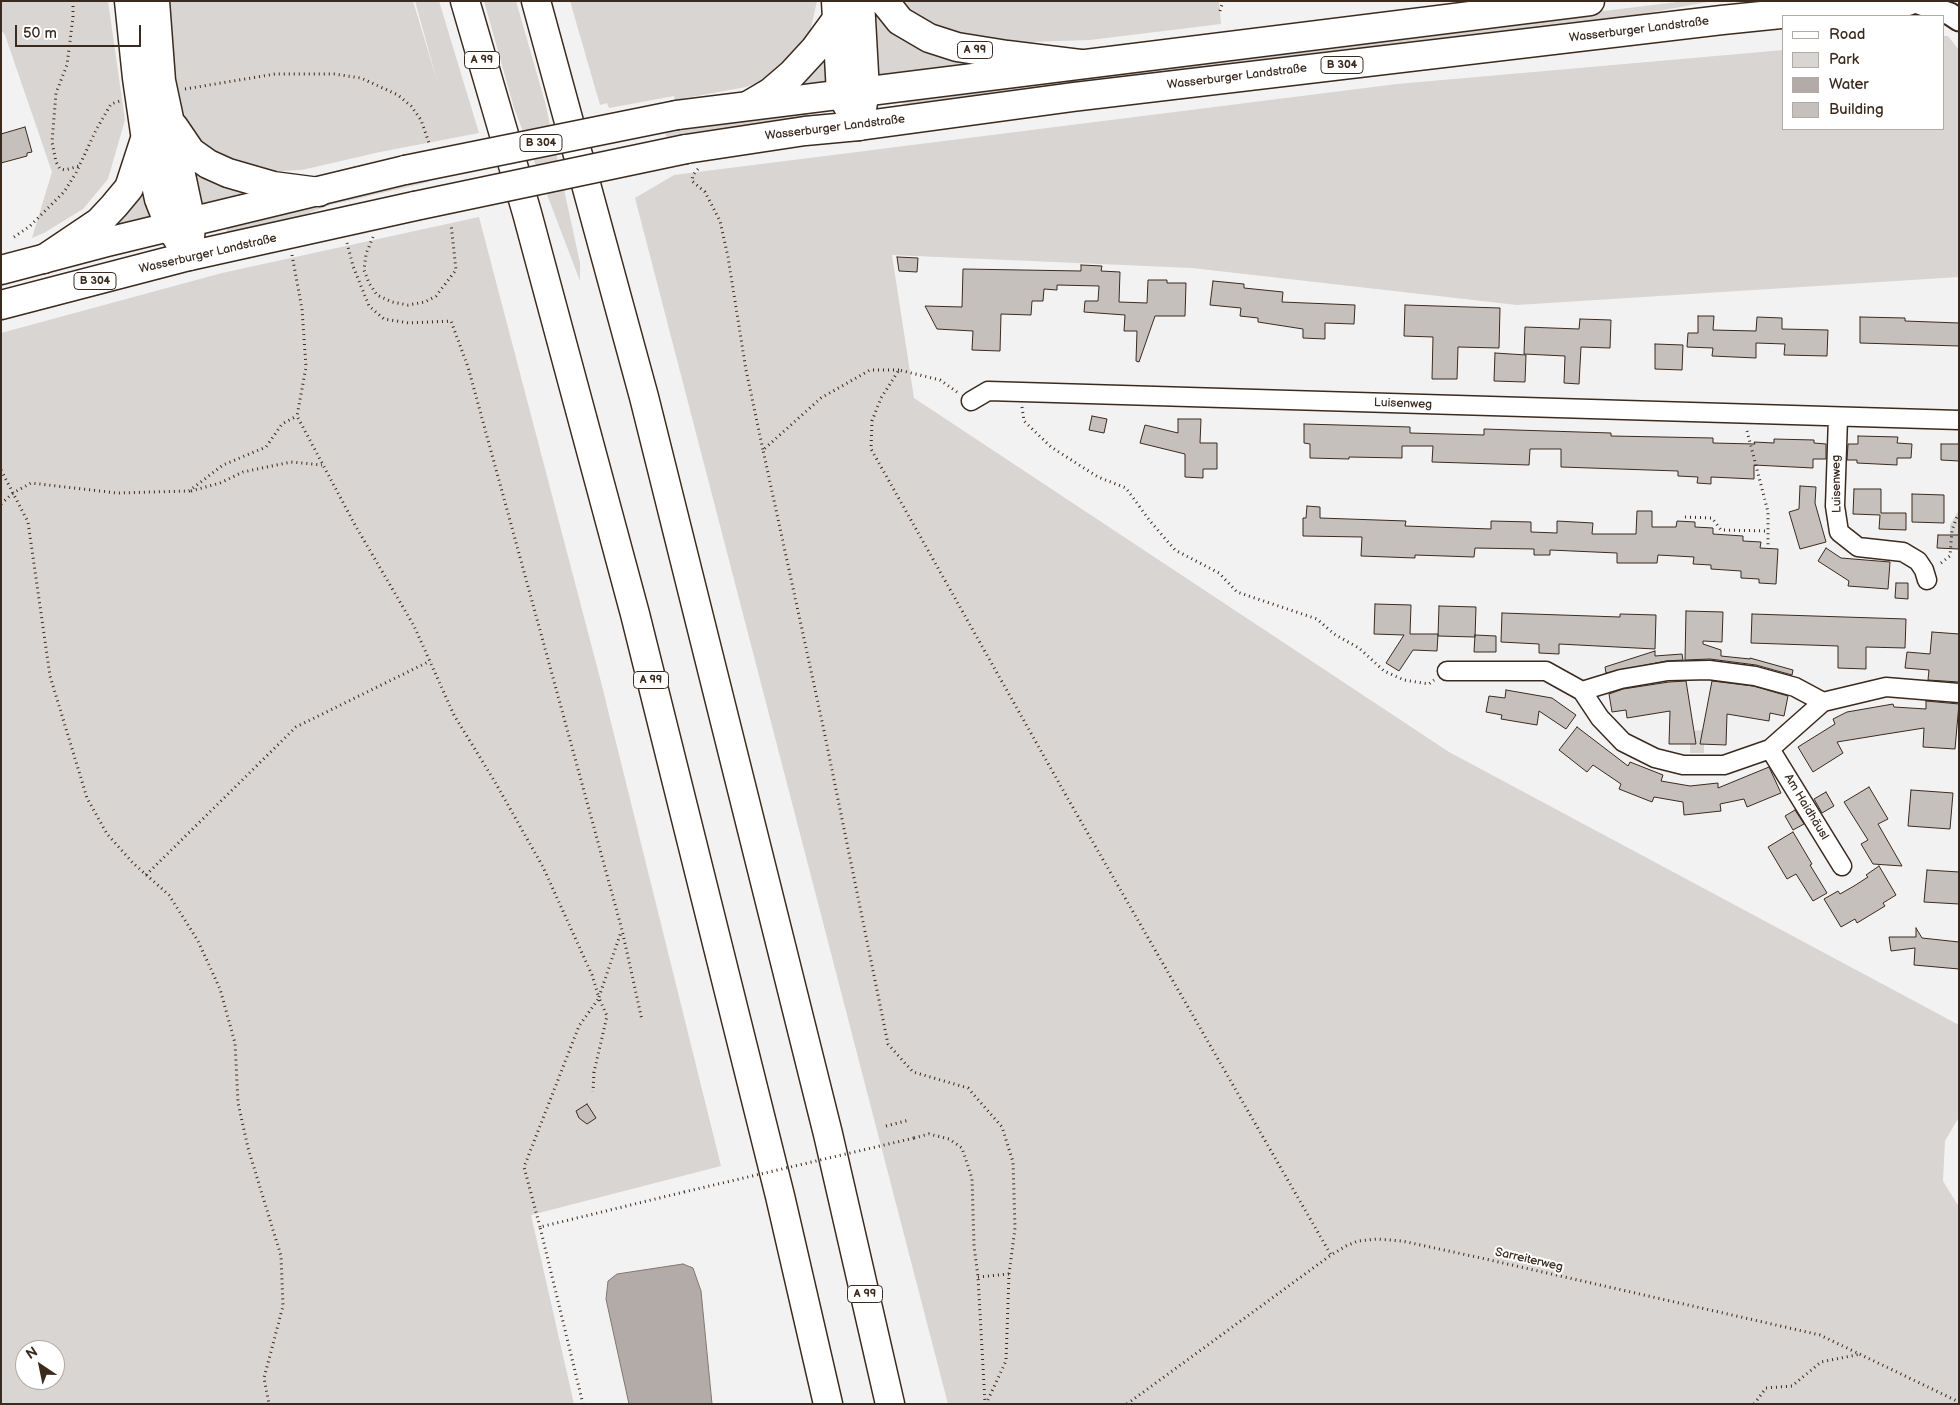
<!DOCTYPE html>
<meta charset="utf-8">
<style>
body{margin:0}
#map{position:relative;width:1960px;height:1405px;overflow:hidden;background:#f3f2f2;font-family:"Balsamiq Sans",sans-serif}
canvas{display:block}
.frame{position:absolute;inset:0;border:2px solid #3b2a1e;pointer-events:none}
.legend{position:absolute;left:1782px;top:15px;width:162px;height:115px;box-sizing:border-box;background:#fff;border:1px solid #b1aaa5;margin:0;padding:6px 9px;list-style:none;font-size:15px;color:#3b2a1e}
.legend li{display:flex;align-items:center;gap:10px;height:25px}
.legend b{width:25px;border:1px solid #b1aaa5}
.north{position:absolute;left:15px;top:1340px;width:50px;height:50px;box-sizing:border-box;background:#fff;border:1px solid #b1aaa5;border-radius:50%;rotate:326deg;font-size:14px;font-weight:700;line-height:20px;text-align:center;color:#3b2a1e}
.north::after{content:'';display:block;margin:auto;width:18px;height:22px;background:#3b2a1e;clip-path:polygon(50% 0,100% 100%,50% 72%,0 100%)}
.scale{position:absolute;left:15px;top:25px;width:126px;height:22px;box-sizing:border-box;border:2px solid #3b2a1e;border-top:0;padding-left:6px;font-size:15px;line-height:18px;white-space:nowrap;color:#3b2a1e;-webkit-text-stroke:4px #fff;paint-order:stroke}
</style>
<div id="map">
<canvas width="1960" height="1405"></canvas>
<div class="frame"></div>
<ul class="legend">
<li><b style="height:6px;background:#fff"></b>Road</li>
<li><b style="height:14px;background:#d8d5d2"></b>Park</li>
<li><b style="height:14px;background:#b2aba7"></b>Water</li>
<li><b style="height:14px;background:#c6c0bd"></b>Building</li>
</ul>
<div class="north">N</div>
<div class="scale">50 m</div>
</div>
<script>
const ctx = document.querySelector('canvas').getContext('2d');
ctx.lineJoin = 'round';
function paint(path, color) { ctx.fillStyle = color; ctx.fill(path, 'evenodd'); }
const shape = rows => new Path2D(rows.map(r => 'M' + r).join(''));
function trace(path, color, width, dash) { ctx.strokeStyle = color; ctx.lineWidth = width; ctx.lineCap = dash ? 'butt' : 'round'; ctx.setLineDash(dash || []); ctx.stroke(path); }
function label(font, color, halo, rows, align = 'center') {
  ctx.font = font + ' "Balsamiq Sans",sans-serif'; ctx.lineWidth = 4; ctx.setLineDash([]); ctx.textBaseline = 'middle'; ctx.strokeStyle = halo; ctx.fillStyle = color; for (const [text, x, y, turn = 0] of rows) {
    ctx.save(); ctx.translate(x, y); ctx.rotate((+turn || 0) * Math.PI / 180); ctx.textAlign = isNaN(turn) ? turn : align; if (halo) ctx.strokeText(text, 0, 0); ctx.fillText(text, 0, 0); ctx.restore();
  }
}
paint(shape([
 [1,1,108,1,125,120,108,179,83,209,44,233,32,238,52,172,5,35,1,30],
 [167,1,413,1,438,84,415,1,439,1,479,133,380,152,302,170,263,172,212,159,182,121,173,72],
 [484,1,516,1,545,102,580,263,580,281,514,108],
 [570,1,817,1,810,32,798,52,783,67,761,81,746,87,675,100,674,96,609,108,607,103,600,105],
 [870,1,983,64,874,79],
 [893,1,1219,1,1221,24,1090,40,1028,42,966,39,931,27],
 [1686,1,1713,1,1566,28,912,105,902,103,905,97,918,94],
 [1944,36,1948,36,1959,50,1959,277,1517,305,1192,268,892,255,914,398,1449,752,1959,1025,1959,1117,1945,1141,1943,1181,1959,1207,1959,1404,948,1404,635,198,674,175,1397,84,1784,50,1784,129,1944,129],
 [828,48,830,86,782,94],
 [806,109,815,110,806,116,667,138,665,133],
 [143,174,153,219,99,233],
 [194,174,223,188,245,192,247,196,202,206],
 [427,177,429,182,330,205,287,221,228,235,225,223],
 [479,217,601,682,721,1166,531,1215,574,1404,1,1404,1,333,222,273],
 [25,1350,55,1350,55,1380,25,1380],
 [1959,510,1959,535,1950,535,1950,525],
 [1704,730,1704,753,1690,753,1690,731]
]), '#d8d5d2');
const water = shape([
 [683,1264,693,1268,701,1291,712,1404,629,1404,606,1299,608,1281,617,1274,683,1264]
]);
paint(water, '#b2aba7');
trace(water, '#827770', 1);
const building = shape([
 [25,127,32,152,27,153,27,156,1,163,1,134,25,127],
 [897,257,918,258,917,272,899,271,897,257],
 [1081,265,1102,266,1101,271,1120,272,1119,302,1147,303,1148,280,1167,280,1167,283,1186,283,1185,316,1155,316,1139,362,1136,361,1137,331,1124,331,1125,315,1084,312,1085,301,1098,301,1099,286,1057,285,1057,290,1044,289,1043,301,1032,301,1031,315,1001,314,1000,351,972,350,973,331,937,329,925,306,962,307,963,269,1081,271,1081,265],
 [1213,281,1244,284,1244,288,1283,292,1282,302,1355,305,1354,324,1325,323,1325,339,1303,338,1303,329,1258,322,1258,318,1240,316,1241,308,1210,305,1213,281],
 [1405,305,1500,308,1499,348,1458,347,1457,379,1432,379,1433,337,1404,336,1405,305],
 [1698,316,1714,316,1713,330,1756,331,1757,317,1782,318,1782,329,1828,330,1827,356,1784,355,1785,344,1756,343,1756,358,1712,356,1713,348,1687,347,1688,333,1698,333,1698,316],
 [1860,317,1905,318,1905,321,1959,323,1959,346,1860,343,1860,317],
 [1580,319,1611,320,1610,348,1581,347,1579,384,1564,383,1565,356,1524,354,1525,327,1579,329,1580,319],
 [1655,344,1683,345,1682,370,1655,369,1655,344],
 [1495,353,1526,355,1525,382,1494,381,1495,353],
 [1092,416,1107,419,1104,433,1089,430,1092,416],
 [1178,419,1201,419,1200,443,1217,443,1217,469,1203,469,1203,478,1185,477,1185,454,1140,443,1145,425,1178,433,1178,419],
 [1304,424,1410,427,1410,433,1484,435,1484,429,1611,433,1611,436,1713,438,1713,443,1755,444,1754,442,1774,443,1774,439,1814,440,1814,443,1826,444,1826,459,1813,459,1813,468,1754,465,1754,479,1711,477,1711,484,1697,483,1698,477,1678,476,1678,471,1561,467,1561,449,1530,449,1529,465,1432,462,1433,446,1402,446,1402,458,1349,457,1349,459,1310,458,1310,444,1304,443,1304,424],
 [1858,436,1898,437,1897,443,1912,444,1911,458,1897,458,1897,465,1857,463,1857,460,1847,460,1848,444,1858,444,1858,436],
 [1941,444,1959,444,1959,461,1941,460,1941,444],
 [1800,486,1816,487,1815,503,1826,542,1800,549,1789,512,1799,509,1800,486],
 [1854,489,1881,489,1881,513,1906,513,1906,530,1879,529,1880,515,1853,514,1854,489],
 [1912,494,1944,495,1944,523,1912,522,1912,494],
 [1307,506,1320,507,1320,518,1406,521,1405,526,1491,529,1491,521,1531,522,1531,532,1557,533,1557,521,1593,523,1592,534,1636,534,1637,511,1652,511,1652,527,1676,527,1677,521,1695,522,1695,527,1713,528,1713,534,1743,536,1743,541,1761,542,1760,548,1778,549,1776,584,1759,583,1759,579,1741,578,1741,571,1711,569,1711,565,1693,564,1694,557,1658,555,1657,563,1617,563,1617,553,1550,550,1550,555,1534,555,1534,549,1475,548,1474,557,1415,555,1415,558,1361,556,1362,537,1303,536,1303,518,1306,518,1307,506],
 [1938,535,1959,535,1959,549,1937,548,1938,535],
 [1826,548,1841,558,1890,562,1888,589,1848,586,1849,581,1818,561,1826,548],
 [1896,583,1908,583,1908,599,1895,598,1896,583],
 [1375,604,1411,605,1410,634,1438,634,1437,651,1413,650,1399,671,1386,663,1404,635,1374,634,1375,604],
 [1439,606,1476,607,1475,637,1438,636,1439,606],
 [1686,611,1723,612,1722,642,1703,641,1703,644,1721,650,1721,656,1750,659,1750,658,1793,670,1792,675,1756,665,1710,659,1685,660,1686,611],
 [1502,613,1620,617,1620,614,1656,615,1655,649,1559,644,1559,654,1539,653,1539,644,1501,642,1502,613],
 [1752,614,1906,619,1905,648,1866,647,1866,669,1838,668,1838,646,1751,643,1752,614],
 [1932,632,1959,634,1959,682,1928,680,1929,670,1905,668,1907,652,1930,654,1932,632],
 [1475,635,1496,636,1496,652,1474,652,1475,635],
 [1655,651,1655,656,1682,654,1683,660,1666,661,1606,673,1605,667,1655,651],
 [1686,681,1696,744,1669,744,1670,711,1627,718,1626,710,1612,712,1609,694,1623,689,1669,682,1686,681],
 [1712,681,1753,686,1788,696,1784,716,1770,713,1769,721,1727,714,1726,745,1700,744,1712,681],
 [1506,690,1552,698,1576,715,1566,729,1539,711,1537,725,1501,719,1502,715,1486,712,1489,696,1505,698,1506,690],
 [1926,701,1959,704,1955,749,1923,747,1924,728,1880,735,1837,742,1843,753,1813,772,1798,747,1835,724,1833,719,1847,712,1893,704,1894,707,1926,709,1926,701],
 [1577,727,1628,766,1630,762,1663,775,1661,781,1690,786,1718,783,1718,788,1769,767,1781,793,1747,807,1744,799,1720,804,1721,811,1684,815,1683,802,1654,797,1652,802,1619,789,1621,784,1593,765,1587,772,1559,750,1577,727],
 [1869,787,1888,819,1878,824,1902,866,1873,864,1861,844,1868,840,1844,802,1869,787],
 [1911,790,1953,793,1950,829,1908,826,1911,790],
 [1826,792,1834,806,1822,813,1814,799,1826,792],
 [1795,810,1804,824,1793,830,1785,816,1795,810],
 [1793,832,1812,864,1810,865,1827,893,1813,901,1796,874,1787,879,1768,847,1793,832],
 [1879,866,1896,895,1883,903,1885,906,1857,923,1855,919,1841,927,1824,899,1838,891,1840,894,1854,886,1868,877,1866,875,1879,866],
 [1927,870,1959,872,1959,904,1924,902,1927,870],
 [1916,928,1922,938,1959,942,1959,969,1914,965,1915,948,1891,951,1889,937,1916,937,1916,928],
 [587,1104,596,1118,587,1124,579,1118,576,1111,587,1104]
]);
paint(building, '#c6c0bd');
trace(building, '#3b2a1e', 1);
const minor = shape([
 [971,401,988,391,1959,420],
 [1838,418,1835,506,1839,532,1858,547,1903,552,1918,561,1924,570,1927,580],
 [1447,671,1546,671,1582,691,1600,718,1623,742,1655,758,1683,765,1724,765,1770,749,1823,702,1886,687,1959,693],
 [1582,691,1621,679,1668,671,1709,670,1755,676,1795,687,1823,702],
 [1770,749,1842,866]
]);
const tertiary = shape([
 [1913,1,1950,14,1959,20]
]);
const primary = shape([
 [677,115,1590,1],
 [686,149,805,131,859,126,1073,97,1722,20,1908,1],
 [1,270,107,242,405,170],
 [1,305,189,256,415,206]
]);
const motorway = shape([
 [129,1,137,78,145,133,159,199,170,227,189,256],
 [155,1,161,81,191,222,189,256],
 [465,1,527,213,635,614,780,1196,828,1404],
 [536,1,644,397,828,1134,890,1404],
 [836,1,841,94,859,126],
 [884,1,900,21,929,38,957,47,1007,55,1080,64],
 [749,105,771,92,792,74,815,49,837,19],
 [859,126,865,91,860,1],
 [174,127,191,152,208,164,228,173,273,186,319,192],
 [44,259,99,222,114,206,129,188,145,139]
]);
trace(minor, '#3b2a1e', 21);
trace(tertiary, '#3b2a1e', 25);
trace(primary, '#3b2a1e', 31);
trace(motorway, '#3b2a1e', 31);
trace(shape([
 [73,1,73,17,67,65,56,93,52,142,56,162,60,169,65,170,79,166],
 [1220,11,1223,1],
 [185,89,275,74,334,74,361,78,398,95,411,106,421,120,429,143],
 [698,169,693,175,692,181,705,192,720,221,728,257,746,370,763,450],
 [14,237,30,226,64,192,76,173,96,130,111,104,120,101],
 [373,237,366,254,364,270,369,283,377,295,392,302,408,305,425,302,436,296,456,270,451,224],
 [347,243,353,266,369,306,384,319,409,323,451,321,468,367,622,930,642,1020],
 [292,255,302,309,306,367,297,416,355,525,414,626,454,715,495,782,543,867,592,975,599,998],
 [899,370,870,370,821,398,763,450,823,726,888,1044,913,1072,968,1088,1002,1127,1013,1162,1015,1228,1009,1274,1006,1361,986,1404],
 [957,392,940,380,899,370,881,398,872,421,871,449,1068,799,1331,1255],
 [1022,407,1024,421,1051,447,1098,477,1126,488,1150,521,1175,550,1219,573,1237,592,1317,619,1334,634,1359,648,1384,671,1404,680,1429,684,1434,680],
 [1747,431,1768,512,1768,545],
 [1,470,13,493,31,483,117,493,189,491,223,465,266,447,282,424,297,416],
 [191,491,220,483,243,472,291,462,322,465],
 [1,504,13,493,28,522,50,676,87,798,107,834,134,864,169,895,198,941,220,989,235,1043,238,1103,248,1148,281,1256,283,1306,264,1378,269,1404],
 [1685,517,1712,518,1721,530,1768,531],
 [1941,563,1950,556,1952,530,1957,517],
 [146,875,296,727,430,661],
 [599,997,621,932],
 [886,1126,909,1120],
 [914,1138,929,1134,949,1139,962,1148,972,1178,974,1246,978,1277,985,1403],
 [540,1227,524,1167,579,1026,599,998,607,1016,594,1072,593,1092],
 [978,1277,1009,1274],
 [583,1404,540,1227,684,1192],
 [1127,1404,1331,1255,1346,1246,1358,1241,1377,1239,1402,1241,1481,1258,1820,1335,1959,1402],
 [1754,1404,1766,1388,1792,1386,1821,1362,1861,1354]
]), '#3b2a1e', 3, [1, 4]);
trace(minor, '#fff', 18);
trace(tertiary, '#fff', 21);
trace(primary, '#fff', 28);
trace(motorway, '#fff', 28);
const primaryBridge = shape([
 [405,170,677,115],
 [415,206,686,149]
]);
trace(primaryBridge, '#3b2a1e', 31, []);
trace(shape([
 [684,1192,914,1138]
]), '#3b2a1e', 3, [1, 4]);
trace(primaryBridge, '#fff', 28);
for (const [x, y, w] of [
 [975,50,35],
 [482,60,35],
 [1342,65,42],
 [541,143,42],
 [95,281,42],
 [651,680,35],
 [865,1294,35]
]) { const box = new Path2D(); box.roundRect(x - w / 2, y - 8.5, w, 17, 4); ctx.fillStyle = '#fff'; ctx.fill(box); trace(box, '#3b2a1e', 1); }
label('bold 11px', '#3b2a1e', null, [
 ["A 99",975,50],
 ["A 99",482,60],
 ["B 304",1342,65],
 ["B 304",541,143],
 ["B 304",95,281],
 ["A 99",651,680],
 ["A 99",865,1294]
]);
label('12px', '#3b2a1e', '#fff', [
 ["Wasserburger Landstraße",1639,30,-7],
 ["Wasserburger Landstraße",1237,77,-7],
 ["Wasserburger Landstraße",835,128,-7],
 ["Wasserburger Landstraße",208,254,-13],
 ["Luisenweg",1403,404,2],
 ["Luisenweg",1837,484,-91],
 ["Am Haidhäusl",1806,807,59],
 ["Sarreiterweg",1529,1260,13]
]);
</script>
